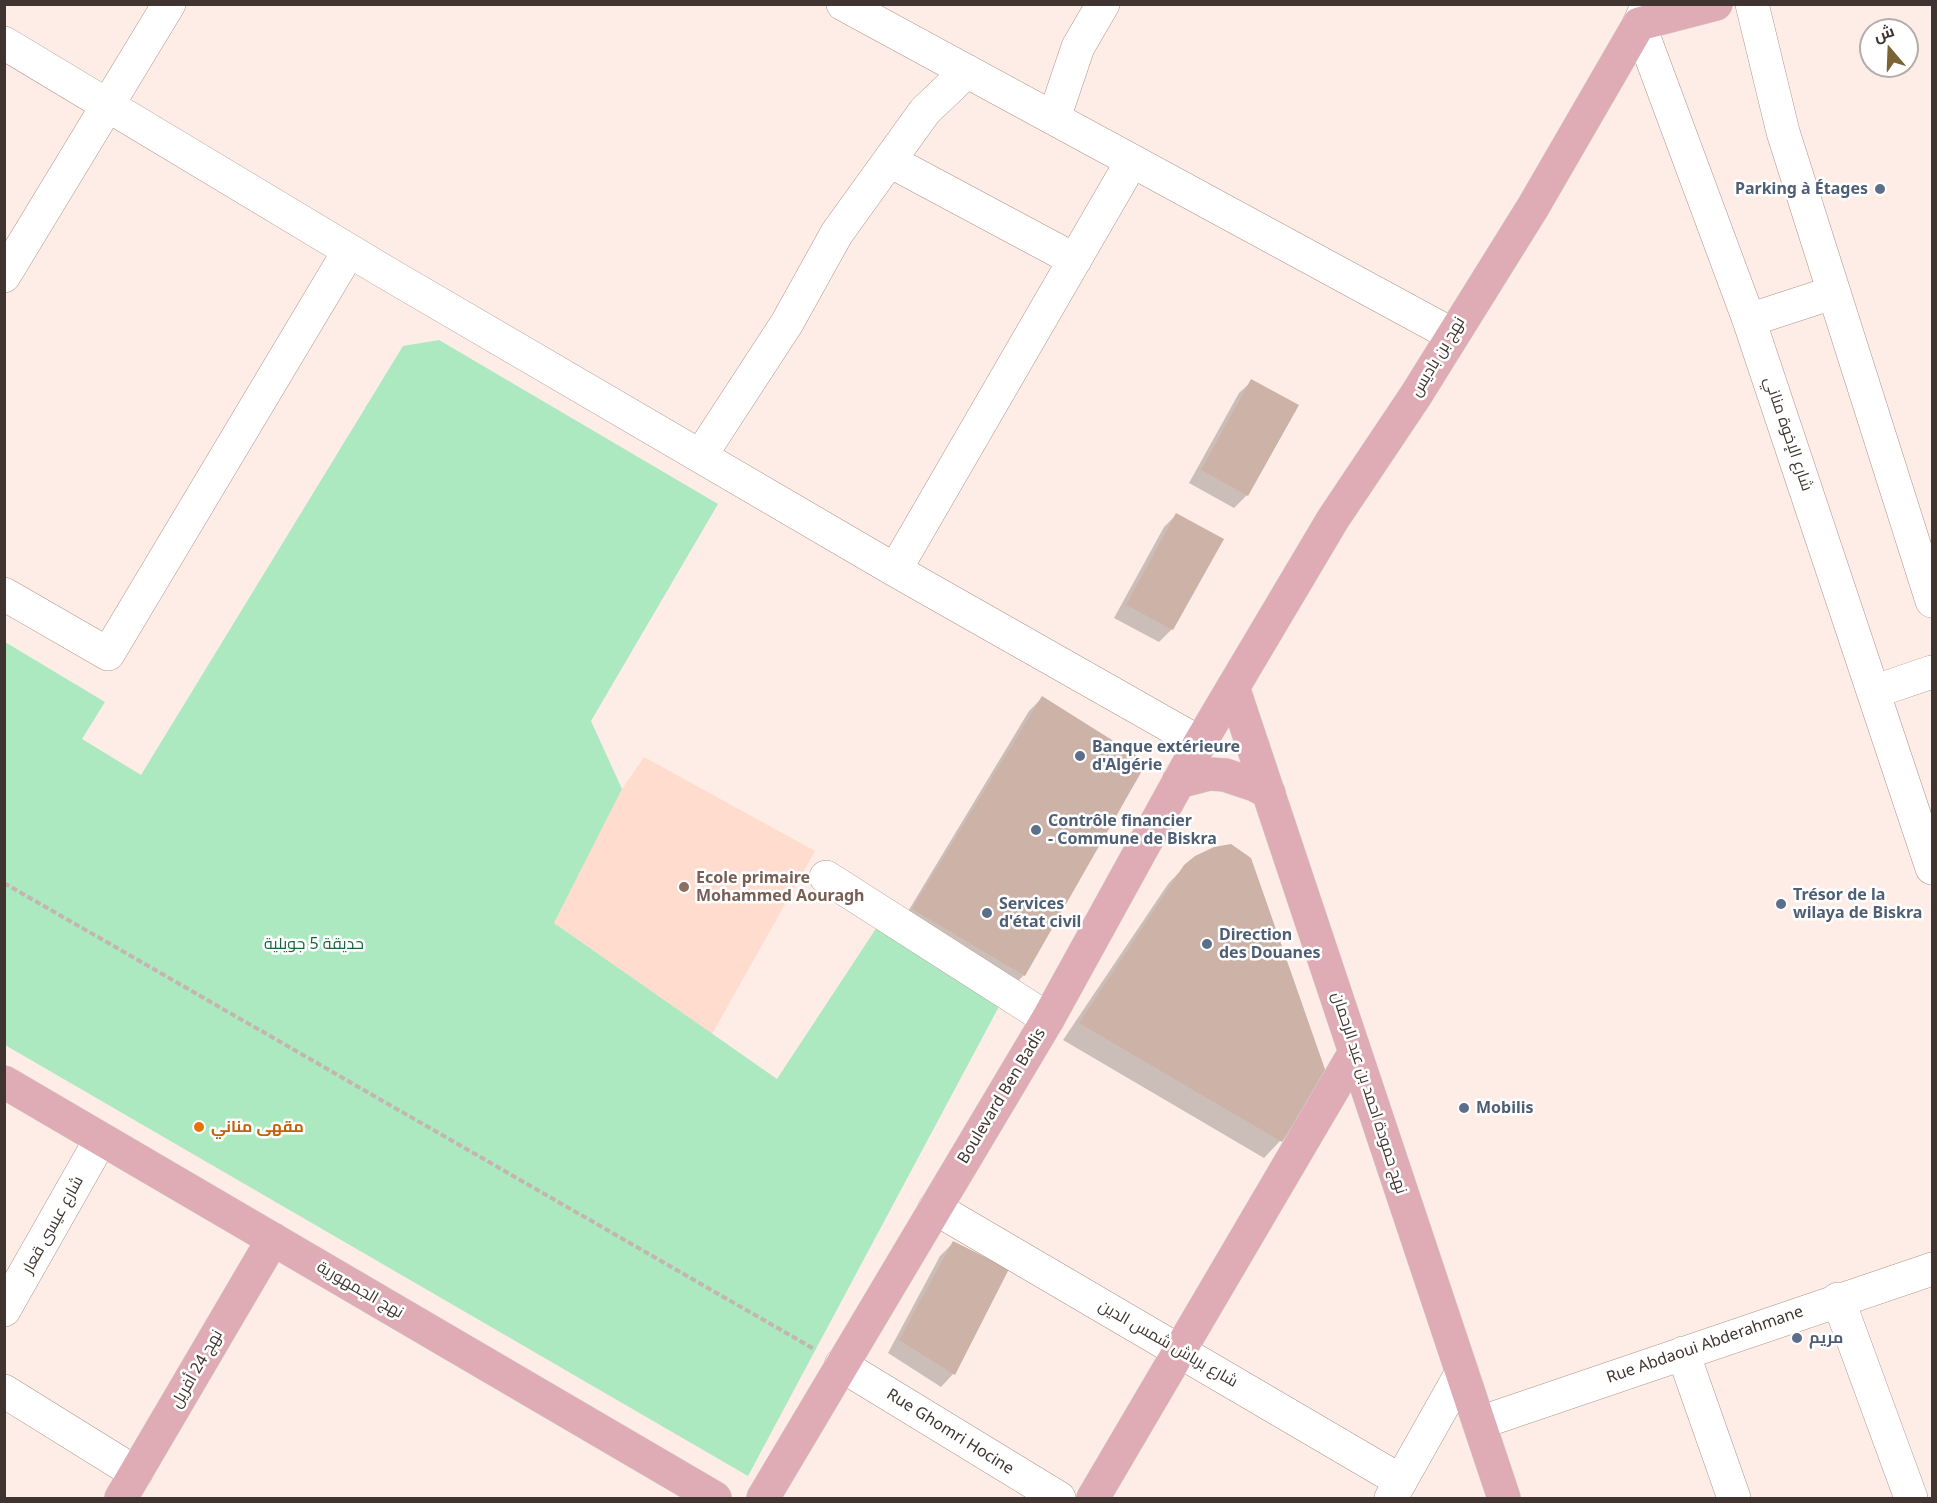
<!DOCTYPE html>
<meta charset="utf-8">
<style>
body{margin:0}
#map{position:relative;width:1937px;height:1503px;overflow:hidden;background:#feede6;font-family:"Noto Sans",Cairo,sans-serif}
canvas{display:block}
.frame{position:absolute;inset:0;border:6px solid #3f3430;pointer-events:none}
.north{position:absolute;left:1859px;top:18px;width:60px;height:60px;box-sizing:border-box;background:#fff;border:2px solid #b2aeac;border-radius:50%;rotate:341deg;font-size:16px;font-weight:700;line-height:24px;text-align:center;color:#3f3430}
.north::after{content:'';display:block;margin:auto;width:21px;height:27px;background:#7b6434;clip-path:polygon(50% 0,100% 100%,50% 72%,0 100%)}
</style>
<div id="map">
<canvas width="1937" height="1503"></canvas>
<div class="frame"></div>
<div class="north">ش</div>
</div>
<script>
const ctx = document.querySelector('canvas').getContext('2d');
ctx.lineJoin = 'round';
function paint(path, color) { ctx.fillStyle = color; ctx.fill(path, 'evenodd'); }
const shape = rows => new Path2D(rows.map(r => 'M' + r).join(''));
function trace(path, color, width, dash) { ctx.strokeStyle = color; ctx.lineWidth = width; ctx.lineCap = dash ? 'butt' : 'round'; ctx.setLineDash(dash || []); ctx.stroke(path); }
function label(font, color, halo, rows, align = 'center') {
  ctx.font = font + ' "Noto Sans",Cairo,sans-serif'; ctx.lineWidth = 5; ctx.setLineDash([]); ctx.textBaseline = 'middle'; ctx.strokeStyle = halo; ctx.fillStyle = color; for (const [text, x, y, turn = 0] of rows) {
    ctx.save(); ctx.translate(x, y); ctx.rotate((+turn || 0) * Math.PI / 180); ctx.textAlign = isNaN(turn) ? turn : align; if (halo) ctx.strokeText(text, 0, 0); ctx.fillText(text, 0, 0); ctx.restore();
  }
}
paint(shape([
 [644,757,815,851,712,1034,554,923,622,789]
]), '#ffdccd');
paint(shape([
 [439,340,718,504,591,721,622,789,554,923,777,1079,879,924,1003,999,748,1476,5,1045,5,642,105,702,82,739,141,775,403,346]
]), '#ace8c0');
paint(shape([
 [1252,381,1297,405,1247,495,1234,508,1189,483,1239,393],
 [1177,514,1172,629,1159,642,1114,618,1164,527],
 [1042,698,1145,763,1024,975,1011,988,901,923,1029,711],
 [1185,866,1280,1141,1264,1158,1063,1040,1168,884],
 [953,1243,1007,1270,953,1374,941,1387,888,1353,940,1256]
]), '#0003');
paint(shape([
 [1251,379,1299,405,1248,496,1201,470],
 [1176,513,1224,539,1173,630,1126,605],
 [1042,696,1147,762,1025,976,912,909],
 [1231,844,1251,858,1327,1075,1282,1142,1079,1023,1184,865,1195,856,1214,847],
 [953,1241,1009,1269,955,1375,899,1340]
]), '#ccb2a7');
const minor = shape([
 [843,4,1451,334],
 [1648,4,1639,24,1749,320,1932,868],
 [1752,4,1783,132,1932,601],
 [4,43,385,272,895,570,1200,743],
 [1054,118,1078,47,1103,4],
 [890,161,1075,260],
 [4,276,169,4],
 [1749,320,1832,293],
 [701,455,787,323,837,233,925,111,967,71],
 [895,570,1132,161],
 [4,594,108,654,349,251],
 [1876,691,1932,672],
 [826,877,1048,1019],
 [935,1208,1401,1481],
 [1838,1299,1911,1498],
 [4,1310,101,1139],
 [1683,1353,1734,1498],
 [841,1365,1059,1498],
 [4,1391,136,1473],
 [1479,1423,1932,1269],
 [1391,1498,1462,1372]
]);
const major = shape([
 [1233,687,1504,1498],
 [1178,782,1209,774,1225,775,1255,785,1269,793],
 [4,1082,715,1498],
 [121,1498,273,1239],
 [763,1498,1048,1019,1200,743,1333,519,1416,395,1533,207,1639,24,1716,4],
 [1093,1498,1355,1052]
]);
trace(minor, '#ae958a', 34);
trace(major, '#d5d2d1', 34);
trace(shape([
 [4,883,814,1349]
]), '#c4b5af', 4, [6, 3]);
trace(minor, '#fff', 33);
trace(major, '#dfacb5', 33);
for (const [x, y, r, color] of [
 [1880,189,6,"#5c6f8a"],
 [1080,756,6,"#5c6f8a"],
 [1036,830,6,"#5c6f8a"],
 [684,887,6,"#8d6e63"],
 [1781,904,6,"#5c6f8a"],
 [987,913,6,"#5c6f8a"],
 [1207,944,6,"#5c6f8a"],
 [1464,1108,6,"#5c6f8a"],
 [199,1127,6,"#e8710a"],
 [1797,1338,6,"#5c6f8a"]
]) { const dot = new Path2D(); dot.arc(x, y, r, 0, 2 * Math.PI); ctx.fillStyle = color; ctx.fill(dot); trace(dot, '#fff', 2); }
label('bold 16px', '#4e5e75', '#fff', [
 ["Parking à Étages",1868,189,"right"],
 ["Banque extérieure",1092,747],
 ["d'Algérie",1092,765],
 ["Contrôle financier",1048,821],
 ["- Commune de Biskra",1048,839],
 ["Trésor de la",1793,895],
 ["wilaya de Biskra",1793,913],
 ["Services",999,904],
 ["d'état civil",999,922],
 ["Direction",1219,935],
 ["des Douanes",1219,953],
 ["Mobilis",1476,1108],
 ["مريم",1809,1338]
], 'left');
label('16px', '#3f3430', '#fff', [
 ["نهج بن باديس",1438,357,-59],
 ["شارع الإخوة مناني",1788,434,71],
 ["نهج حمودة احمد بن عبد الرحمان",1369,1093,72],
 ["Boulevard Ben Badis",1002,1096,-59],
 ["شارع عيسى قعار",53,1225,-61],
 ["نهج الجمهورية",360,1290,30],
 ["شارع برباش شمس الدين",1168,1344,30],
 ["Rue Abdaoui Abderahmane",1705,1345,-19],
 ["نهج 24 أفريل",197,1369,-60],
 ["Rue Ghomri Hocine",950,1432,32]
]);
label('bold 16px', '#785e54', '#fff', [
 ["Ecole primaire",696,878],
 ["Mohammed Aouragh",696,896]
], 'left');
label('16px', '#18663d', '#fff', [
 ["حديقة 5 جويلية",314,944]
]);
label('bold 16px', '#c56008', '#fff', [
 ["مقهى مناني",211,1127]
], 'left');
</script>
